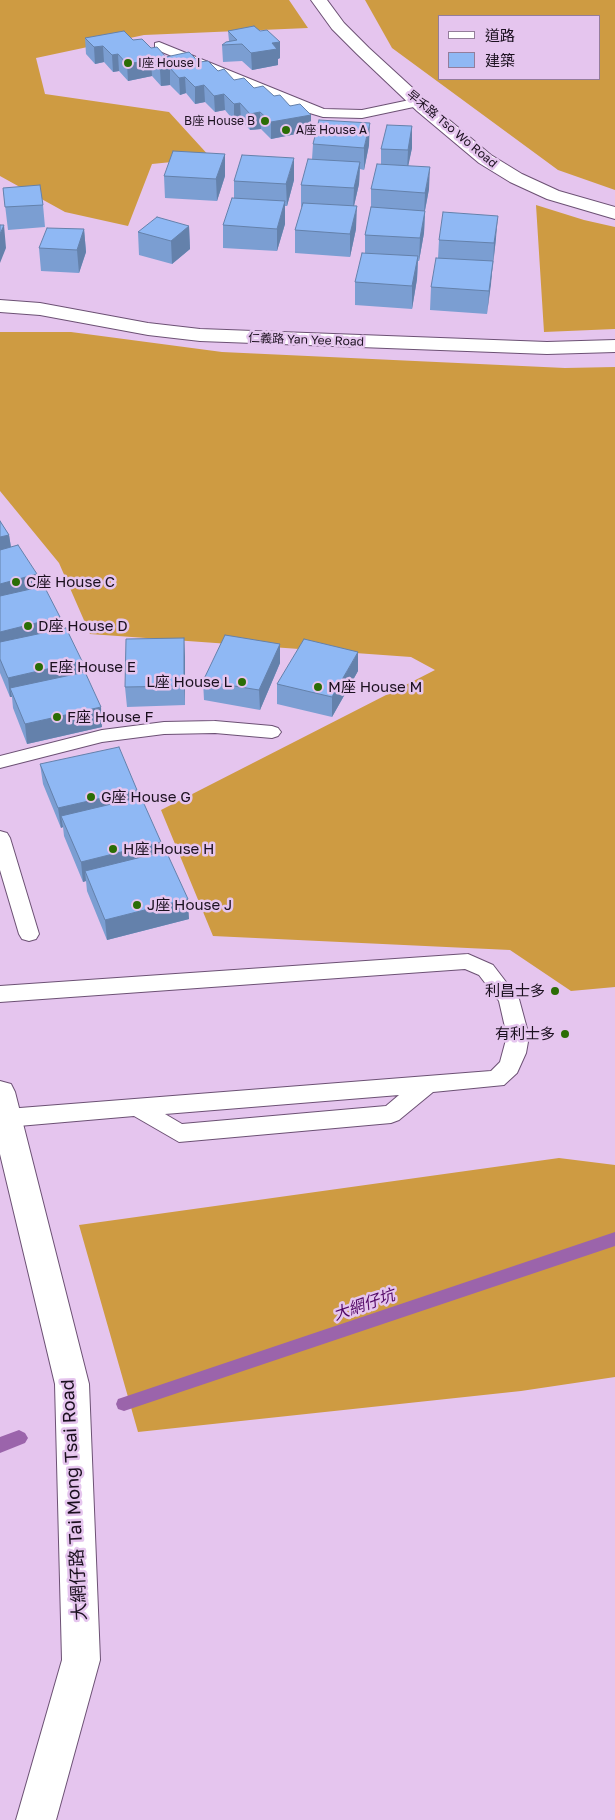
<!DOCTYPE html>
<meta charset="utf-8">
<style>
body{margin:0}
#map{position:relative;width:615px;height:1820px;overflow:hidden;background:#e5c5ee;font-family:"Golos Text","Noto Sans TC",sans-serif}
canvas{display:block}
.legend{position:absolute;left:438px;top:15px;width:162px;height:65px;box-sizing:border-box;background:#e5c5ee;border:1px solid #947d9b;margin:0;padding:6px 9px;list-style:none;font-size:15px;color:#1b101f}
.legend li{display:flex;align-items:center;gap:10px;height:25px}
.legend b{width:25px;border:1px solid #947d9b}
</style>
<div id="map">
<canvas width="615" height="1820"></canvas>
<ul class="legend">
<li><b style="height:6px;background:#fff"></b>道路</li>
<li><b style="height:14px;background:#8fb8f4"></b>建築</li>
</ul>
</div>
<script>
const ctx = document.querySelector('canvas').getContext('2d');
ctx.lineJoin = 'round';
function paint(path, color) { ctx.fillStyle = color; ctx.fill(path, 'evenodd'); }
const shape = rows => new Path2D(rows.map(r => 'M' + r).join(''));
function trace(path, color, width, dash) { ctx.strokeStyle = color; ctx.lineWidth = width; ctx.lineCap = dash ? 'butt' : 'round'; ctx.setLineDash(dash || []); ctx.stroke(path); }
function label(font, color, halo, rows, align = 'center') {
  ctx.font = font + ' "Golos Text","Noto Sans TC",sans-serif'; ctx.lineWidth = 5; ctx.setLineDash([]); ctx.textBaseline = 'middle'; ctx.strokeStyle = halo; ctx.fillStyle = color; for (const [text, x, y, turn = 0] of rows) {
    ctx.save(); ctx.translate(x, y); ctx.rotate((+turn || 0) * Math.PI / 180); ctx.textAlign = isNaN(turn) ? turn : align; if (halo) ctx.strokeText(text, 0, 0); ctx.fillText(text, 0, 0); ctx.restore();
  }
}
paint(shape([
 [0,0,289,0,308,28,144,35,36,58,45,94,169,112,211,158,152,164,128,226,65,212,0,176],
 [365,0,615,0,615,190,558,170,392,48],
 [439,16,599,16,599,79,439,79],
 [536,205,584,220,615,227,615,329,544,332],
 [0,332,71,332,222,352,565,368,615,367,615,987,571,991,510,950,213,936,161,810,435,670,411,657,90,634,59,563,0,491],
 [559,1158,615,1165,615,1377,521,1391,138,1432,79,1225]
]), '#ce9b42');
paint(shape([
 [615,1232,615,1246,124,1411,118,1409,116,1404,118,1399,124,1397,615,1232],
 [19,1430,25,1433,28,1438,25,1443,0,1453,0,1437,19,1430]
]), '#9b64ab');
const service = shape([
 [159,42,324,109,362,110,419,98,425,102,423,105,362,118,323,117,303,111,155,49,155,43,159,42],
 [215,721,272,726,278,728,281,732,278,736,272,738,215,733,164,734,102,742,0,768,0,756,102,730,164,722,215,721],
 [0,831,7,833,10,838,39,934,36,939,29,941,22,939,19,934,0,870,0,831],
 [468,954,493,965,519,999,529,1036,526,1053,517,1073,504,1085,433,1092,399,1120,391,1123,179,1142,134,1116,7,1127,0,1124,0,1112,7,1109,491,1071,500,1062,507,1036,499,1001,479,975,465,969,0,1002,0,986,468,954],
 [399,1095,386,1106,182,1124,165,1114,399,1095]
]);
const minor = shape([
 [311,0,327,0,344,23,369,48,429,103,491,155,522,174,559,191,615,207,615,219,547,199,510,182,479,163,417,111,357,54,332,29,311,0],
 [0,300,40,303,148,323,200,329,547,342,615,340,615,352,547,354,200,341,148,335,40,315,0,312,0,300]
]);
const tertiary = shape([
 [0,1081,11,1084,15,1092,89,1384,100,1660,56,1820,16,1820,62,1660,55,1384,0,1154,0,1081]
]);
trace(service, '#6c5174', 2);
trace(minor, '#6c5174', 2);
trace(tertiary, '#6c5174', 2);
paint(service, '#fff');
paint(minor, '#fff');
paint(tertiary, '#fff');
paint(shape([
 [228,31,260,31,280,42,280,58,278,59,278,65,252,70,242,61,223,62,222,45,229,41],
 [85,38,133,40,151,48,166,57,199,62,218,71,234,80,274,96,290,106,311,115,311,131,271,139,261,129,250,130,241,120,234,121,225,110,215,112,205,102,195,104,186,93,180,95,170,85,161,86,152,76,128,81,119,71,113,72,104,62,95,64,86,54],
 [412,126,412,148,408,165,429,189,425,211,424,233,419,261,418,261,417,279,412,309,355,305,355,282,365,253,365,235,371,208,371,189,381,164,381,149],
 [313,144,369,145,364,170,360,169,359,184,354,206,356,229,350,257,295,253,295,230,302,207,301,207,301,185,312,159],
 [225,154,225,176,217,201,165,198,164,176],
 [294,180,287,206,285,206,285,224,277,251,223,248,223,225,234,198,234,181],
 [3,188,43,205,45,227,8,230],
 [189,226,190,249,172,264,139,255,138,232],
 [84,229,86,252,79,273,41,271,39,248],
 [496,238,487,314,430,310,431,287,438,258,439,240],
 [0,521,9,535,11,547,38,587,60,617,61,629,83,672,102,727,27,744,13,708,12,697,10,697,0,673],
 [184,638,185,705,127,707,125,687],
 [280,644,280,663,260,710,204,700,203,681],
 [358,671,332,717,277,704,277,684],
 [40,764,138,798,161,842,162,852,189,919,107,940,87,891,86,881,83,882,64,836,63,827,61,828,43,784]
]), '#7b9ed2');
paint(shape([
 [280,42,280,58,278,59,278,65,252,70,251,53,272,43],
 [103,46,104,62,95,64,94,47],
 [118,54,119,71,113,72,112,55],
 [151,60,152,76,128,81,127,64],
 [170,68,170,85,161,86,160,70],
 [185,77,186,93,180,95,179,78],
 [204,85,205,102,195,104,195,87],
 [224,94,225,110,215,112,214,96],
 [240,103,241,120,234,121,234,104],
 [260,112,261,129,250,130,250,114],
 [311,115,311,131,271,139,271,122],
 [370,123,369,145,364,170,364,148],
 [412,126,412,148,407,172,408,150],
 [225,154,225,176,217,201,216,179],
 [294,158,294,180,287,206,286,184],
 [360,162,359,184,353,210,354,188],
 [430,167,429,189,424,215,425,193],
 [285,201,285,224,277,251,277,229],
 [357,206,356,229,350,257,350,234],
 [425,211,424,233,419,261,420,238],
 [498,216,496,238,493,266,494,243],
 [4,225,6,248,0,263,0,234],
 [189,226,190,249,172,264,171,241],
 [84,229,86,252,79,273,77,250],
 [418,256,417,279,412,309,412,286],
 [493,261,491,284,487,314,489,291],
 [9,535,12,554,0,557,0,537],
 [37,574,39,594,0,604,0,584],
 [60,617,62,637,0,652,0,632],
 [184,638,185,657,185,705,184,686],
 [280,644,280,663,260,710,259,690],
 [358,652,358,671,332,717,332,697],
 [82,661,84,680,10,688,12,697,10,697,8,678],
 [101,707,102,727,27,744,25,724],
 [137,790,139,809,61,816,63,827,61,828,58,808],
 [161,842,163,862,85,871,86,881,83,882,81,862],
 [188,899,189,919,107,940,105,920]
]), '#6481ab');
const building = shape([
 [254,26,260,31,267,30,280,42,272,43,277,49,251,53,242,44,222,45,226,42,237,40,228,31,254,26],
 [124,31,133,40,142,39,151,48,157,47,166,57,189,52,199,62,208,61,218,71,224,69,234,80,244,78,254,88,263,86,274,96,280,95,290,106,300,104,311,115,271,122,260,112,250,114,240,103,234,104,224,94,214,96,204,85,195,87,185,77,179,78,170,68,160,70,151,60,127,64,118,54,112,55,103,46,94,47,85,38,124,31],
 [319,120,370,123,364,148,313,144,319,120],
 [387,125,412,126,408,150,381,149,387,125],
 [173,151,225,154,216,179,164,176,173,151],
 [242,155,294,158,286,184,234,181,242,155],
 [308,159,360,162,354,188,301,185,308,159],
 [377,164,430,167,425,193,371,189,377,164],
 [40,185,43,205,5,207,3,188,40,185],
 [232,198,285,201,277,229,223,225,232,198],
 [303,203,357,206,350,234,295,230,303,203],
 [371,207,425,211,420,238,365,235,371,207],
 [443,212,498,216,494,243,439,240,443,212],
 [157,217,189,226,171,241,138,232,157,217],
 [0,225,4,225,0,234,0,225],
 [47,228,84,229,77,250,39,248,47,228],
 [362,253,418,256,412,286,355,282,362,253],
 [436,258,493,261,489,291,431,287,436,258],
 [0,521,9,535,0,537,0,521],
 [18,545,37,574,0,584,0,550,18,545],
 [44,586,60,617,0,632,0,596,44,586],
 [66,628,82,661,8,678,0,659,0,642,66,628],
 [225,635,280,644,259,690,203,681,225,635],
 [184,638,184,686,125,687,126,639,184,638],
 [304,639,358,652,332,697,277,684,304,639],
 [85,672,101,707,25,724,10,688,85,672],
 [119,747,137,790,58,808,40,764,119,747],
 [141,797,161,842,81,862,61,816,141,797],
 [166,851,188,899,105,920,85,871,166,851]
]);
paint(building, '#8fb8f4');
trace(building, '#6481ab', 1);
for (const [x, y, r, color] of [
 [128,63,5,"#2b6d05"],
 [265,121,5,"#2b6d05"],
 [286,130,5,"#2b6d05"],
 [16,582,5,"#2b6d05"],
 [28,626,5,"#2b6d05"],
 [39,667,5,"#2b6d05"],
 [242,682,5,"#2b6d05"],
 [318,687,5,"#2b6d05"],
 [57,717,5,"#2b6d05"],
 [91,797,5,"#2b6d05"],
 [113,849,5,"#2b6d05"],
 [137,905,5,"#2b6d05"],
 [555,991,5,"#2b6d05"],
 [565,1034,5,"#2b6d05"]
]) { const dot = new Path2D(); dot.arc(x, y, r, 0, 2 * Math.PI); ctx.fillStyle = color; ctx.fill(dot); trace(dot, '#e5c5ee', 2); }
label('12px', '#1b101f', '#e5c5ee', [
 ["I座 House I",138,63],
 ["B座 House B",255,121,"right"],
 ["A座 House A",296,130]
], 'left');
label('12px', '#1b101f', '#e5c5ee', [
 ["早禾路 Tso Wo Road",452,129,40],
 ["仁義路 Yan Yee Road",306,340,2]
]);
label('15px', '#1b101f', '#e5c5ee', [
 ["C座 House C",26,582],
 ["D座 House D",38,626],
 ["E座 House E",49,667],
 ["L座 House L",232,682,"right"],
 ["M座 House M",328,687],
 ["F座 House F",67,717],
 ["G座 House G",101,797],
 ["H座 House H",123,849],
 ["J座 House J",147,905],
 ["利昌士多",545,991,"right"],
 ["有利士多",555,1034,"right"]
], 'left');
label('italic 16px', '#520765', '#e5c5ee', [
 ["大網仔坑",364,1305,-19]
]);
label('18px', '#1b101f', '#e5c5ee', [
 ["大網仔路 Tai Mong Tsai Road",74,1500,-93]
]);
</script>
